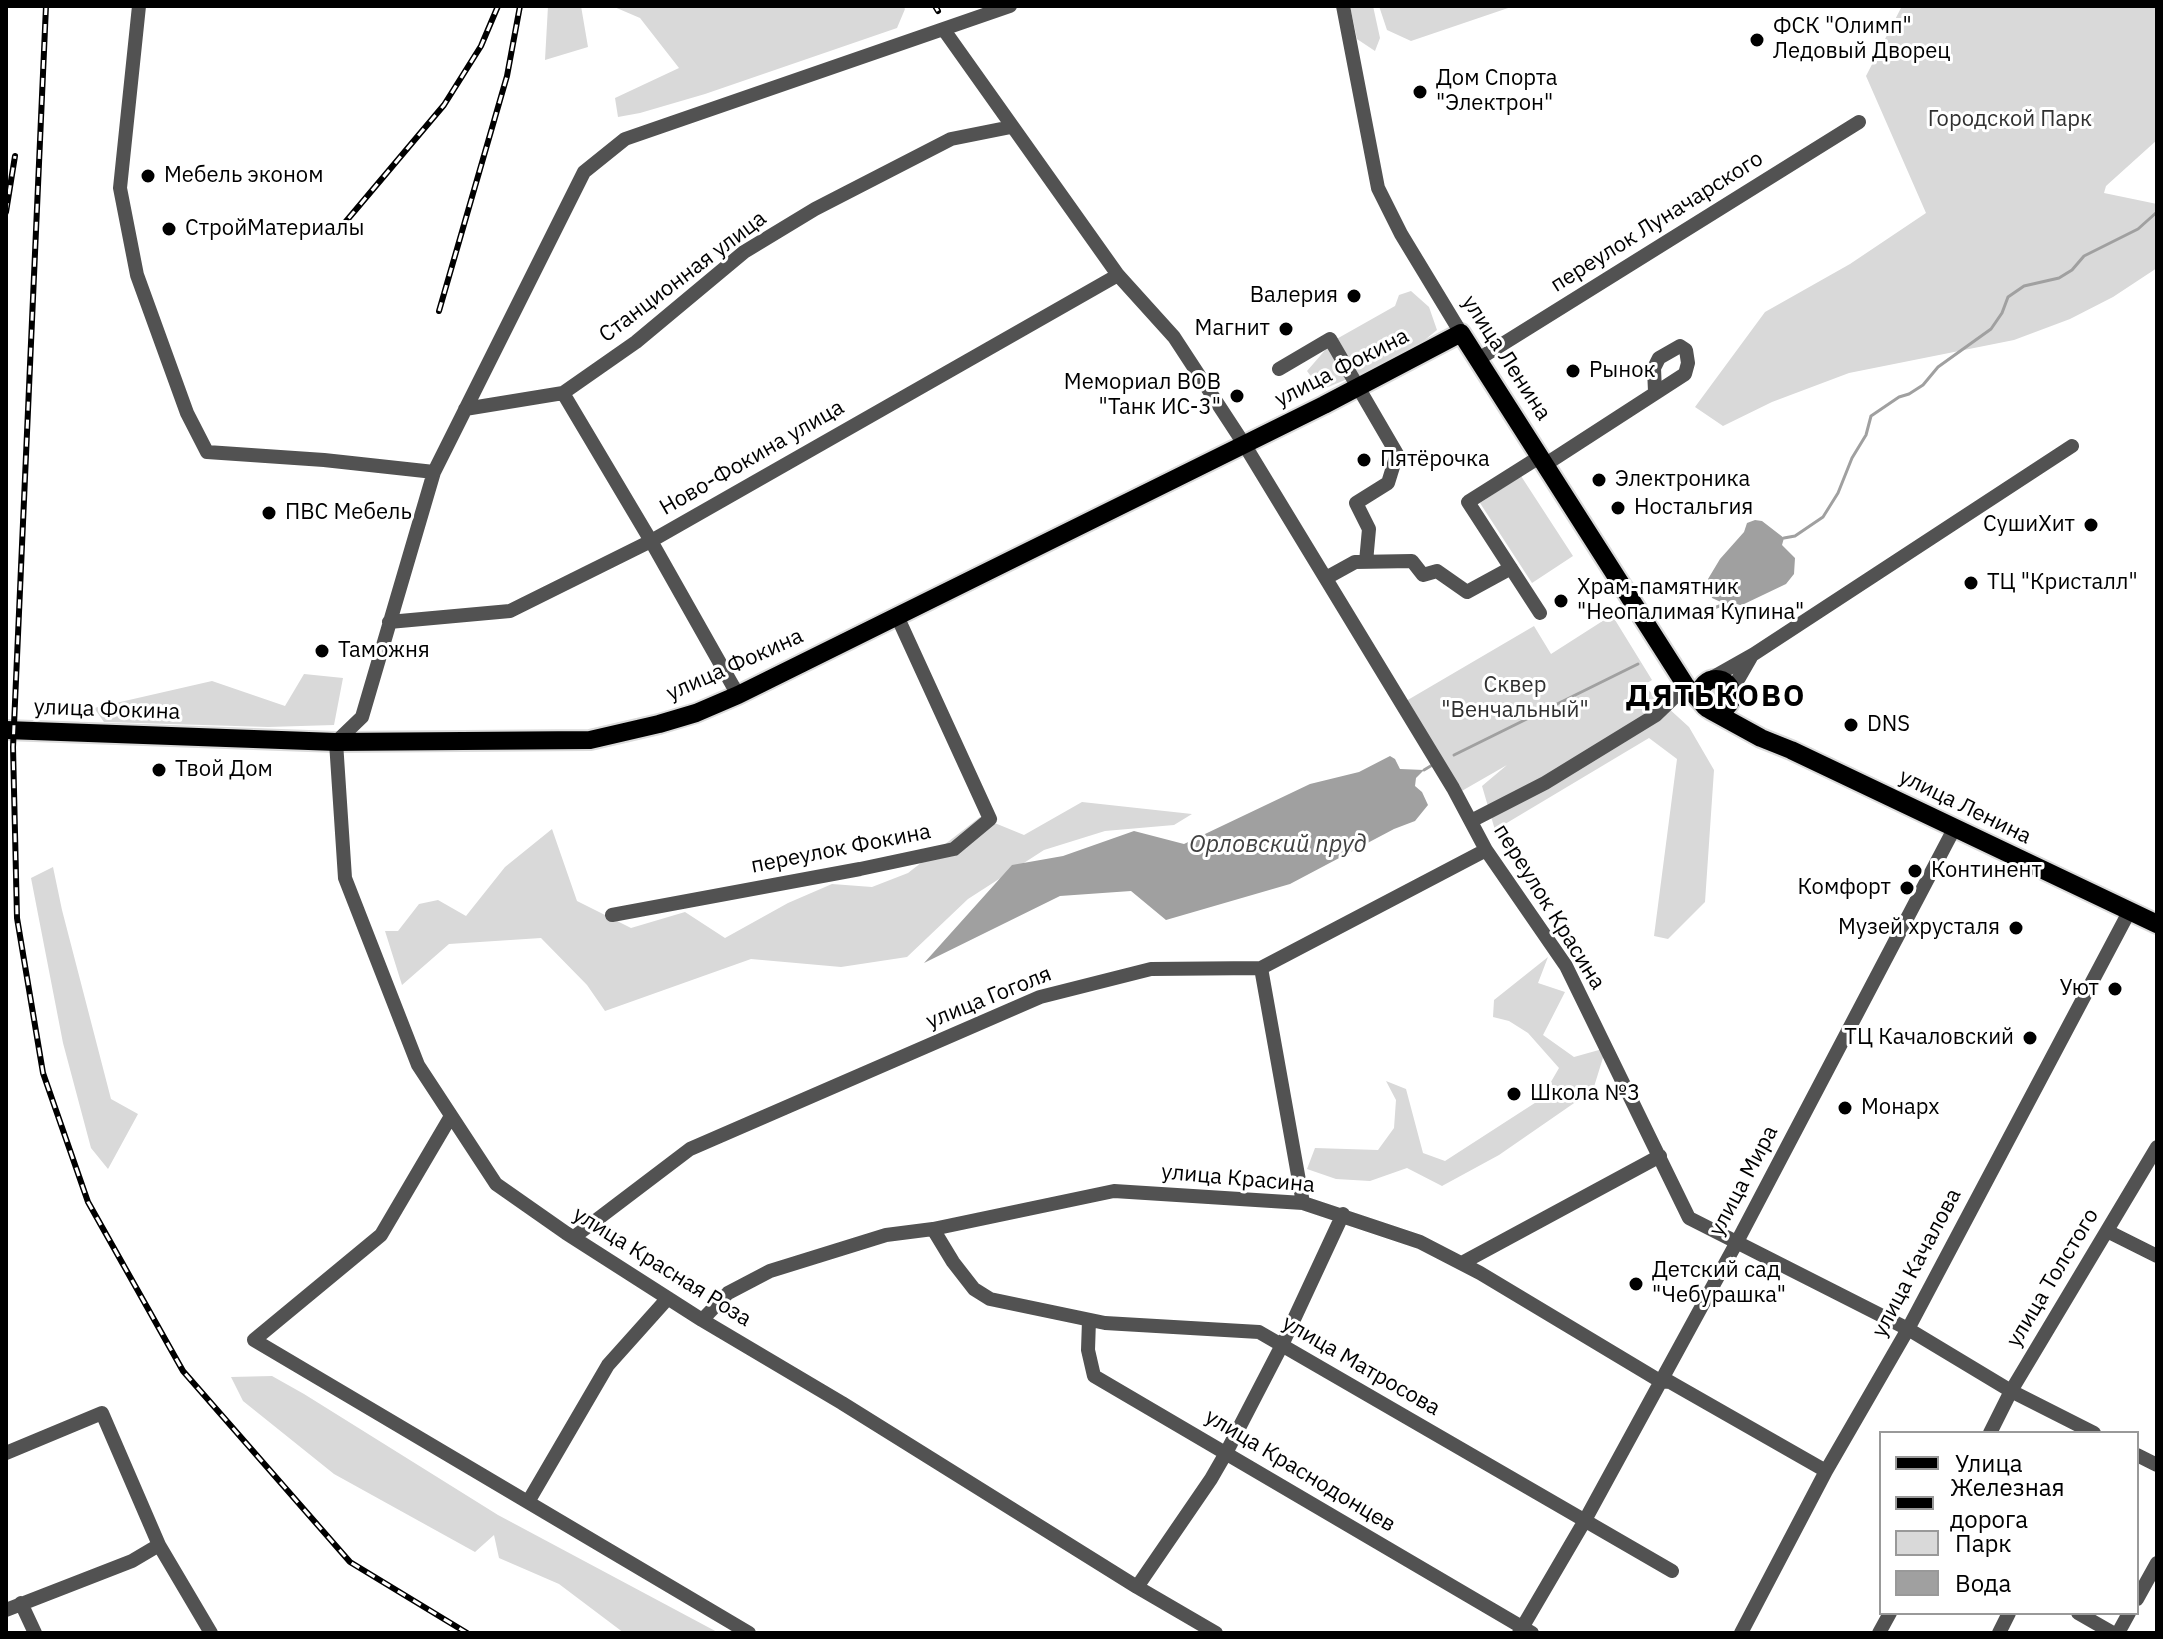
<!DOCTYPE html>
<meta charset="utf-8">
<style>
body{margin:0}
#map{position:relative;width:2163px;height:1639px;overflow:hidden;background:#fff;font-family:"IBM Plex Sans",sans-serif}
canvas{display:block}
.frame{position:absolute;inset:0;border:8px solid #000;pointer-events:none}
.legend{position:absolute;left:1879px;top:1431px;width:260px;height:184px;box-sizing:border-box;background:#fff;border:2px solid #999;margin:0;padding:10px 14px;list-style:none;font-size:24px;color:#000}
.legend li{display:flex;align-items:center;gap:16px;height:40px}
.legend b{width:40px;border:2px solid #999}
</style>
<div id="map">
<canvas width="2163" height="1639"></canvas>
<div class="frame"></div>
<ul class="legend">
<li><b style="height:10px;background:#000"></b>Улица</li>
<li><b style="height:10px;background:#000"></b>Железная дорога</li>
<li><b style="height:22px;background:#d9d9d9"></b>Парк</li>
<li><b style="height:22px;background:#a0a0a0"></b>Вода</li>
</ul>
</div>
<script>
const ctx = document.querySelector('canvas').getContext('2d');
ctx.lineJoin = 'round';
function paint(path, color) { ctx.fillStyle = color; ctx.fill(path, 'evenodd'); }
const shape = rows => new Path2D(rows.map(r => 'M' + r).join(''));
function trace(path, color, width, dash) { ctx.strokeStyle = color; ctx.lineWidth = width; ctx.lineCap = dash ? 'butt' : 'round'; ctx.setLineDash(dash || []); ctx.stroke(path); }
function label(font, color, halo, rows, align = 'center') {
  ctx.font = font + ' "IBM Plex Sans",sans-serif'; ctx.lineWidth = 6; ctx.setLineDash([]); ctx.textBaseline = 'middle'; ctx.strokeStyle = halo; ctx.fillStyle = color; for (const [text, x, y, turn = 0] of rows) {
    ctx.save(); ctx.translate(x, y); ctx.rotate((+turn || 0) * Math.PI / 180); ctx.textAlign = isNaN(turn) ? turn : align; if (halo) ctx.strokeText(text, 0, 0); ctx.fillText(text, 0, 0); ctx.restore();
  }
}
paint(shape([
 [548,6,581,6,588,47,545,60],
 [612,6,903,6,905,9,897,28,705,94,640,113,618,117,615,98,679,68,640,18],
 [1350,6,1373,6,1380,38,1375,51,1357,39],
 [1379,6,1514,6,1411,41,1387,30],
 [1902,6,2157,6,2157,140,2106,186,2104,193,2157,204,2157,268,2113,297,2070,319,2014,340,1849,373,1772,402,1723,426,1695,407,1765,312,1850,264,1926,213,1866,76],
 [1411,291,1429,307,1437,330,1420,344,1364,372,1321,390,1307,371,1333,341,1395,306,1399,295],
 [1521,476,1573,556,1532,583,1480,503],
 [1612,615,1652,680,1629,694,1644,686,1689,727,1714,770,1705,902,1668,939,1654,936,1677,759,1649,738,1495,830,1482,786,1507,765,1460,792,1406,701,1534,626,1551,654],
 [304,674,343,678,334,725,268,727,104,722,94,708,212,681,285,706],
 '1707 695a10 10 0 1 1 20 0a10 10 0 1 1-20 0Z',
 [1082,802,1192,814,1174,825,1105,831,1044,850,968,899,907,957,841,967,751,959,605,1011,587,985,541,938,449,944,402,985,385,931,398,931,419,904,438,900,466,916,505,867,552,829,577,901,631,928,685,912,725,938,788,903,832,884,872,887,908,873,980,817,1024,835],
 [53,867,62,910,111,1099,138,1114,108,1169,91,1148,63,1043,31,878],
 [1548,957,1538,983,1565,992,1543,1035,1574,1057,1606,1048,1593,1090,1499,1155,1442,1186,1407,1168,1370,1181,1336,1179,1307,1169,1315,1148,1378,1150,1394,1128,1396,1100,1386,1081,1406,1089,1423,1153,1445,1161,1541,1099,1559,1068,1528,1033,1509,1021,1493,1017,1494,1000],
 [272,1376,304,1394,498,1515,719,1633,624,1633,559,1584,499,1558,494,1535,475,1552,334,1474,243,1401,231,1377]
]), '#d9d9d9');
paint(shape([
 [1755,520,1762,521,1784,538,1782,545,1795,558,1794,574,1786,584,1742,605,1725,604,1712,598,1708,579,1720,559,1744,532,1747,523],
 [1390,756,1395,759,1400,769,1424,770,1416,778,1415,786,1422,792,1428,805,1415,821,1394,829,1290,884,1166,920,1131,891,1060,896,924,963,1012,865,1063,856,1134,831,1184,844,1310,784,1359,772]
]), '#a0a0a0');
trace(shape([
 [1784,538,1795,536,1823,517,1838,493,1852,458,1866,435,1871,416,1899,397,1909,394,1923,385,1938,367,1991,329,2002,313,2008,297,2024,286,2059,278,2072,270,2084,256,2138,229,2157,212],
 [1694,618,1700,613,1725,604],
 [1454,755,1638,664],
 [1424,770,1434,764]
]), '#a0a0a0', 3);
const major = shape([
 '1700 695a16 16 0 1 1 32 0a16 16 0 1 1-32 0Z',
 [1710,710,1761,738,1791,750,2157,924],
 [6,730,336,742,590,740,659,724,696,713,738,695,1324,405,1461,333,1686,686,1702,703]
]);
trace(major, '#dbdbdb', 22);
trace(shape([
 [139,6,120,188,137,275,187,413,207,452,324,460,434,472],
 [1010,6,625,139,584,172,434,472,362,717,336,742,345,878,418,1065,496,1184,566,1233,702,1320,842,1403,1137,1587,1216,1633],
 [1343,6,1378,188,1401,234,1461,333],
 [944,30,1118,275,1174,337,1244,444,1453,788,1486,850,1566,966,1689,1218,1908,1329,2011,1391,2094,1433],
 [1477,360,1859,122],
 [1279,369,1330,339,1397,454,1388,483,1356,503,1369,529,1366,562],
 [563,393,651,541,738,695],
 [465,409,563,393,636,342,744,252,815,209,951,139,1011,127],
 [1546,464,1685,374,1688,363,1686,350,1680,346,1659,358,1654,368,1655,392],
 [1326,578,1355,562,1412,561,1423,575,1437,571,1467,592,1511,568],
 [1540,613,1468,502,1541,456],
 [389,622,510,611,651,541,1118,275],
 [1708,680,1754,654,2072,446],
 [1732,690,1751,657],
 [1471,821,1545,783,1656,715,1686,686],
 [612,915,860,869,954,849,990,819,897,616],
 [1261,968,1303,1203],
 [451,1116,381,1235,254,1340,749,1633],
 [933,1229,953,1262,974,1289,990,1299,1105,1323,1259,1332,1672,1571],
 [2107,1231,2157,1256],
 [574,1237,690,1149,1040,997,1151,969,1261,968,1486,850],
 [1462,1263,1660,1156],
 [702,1320,728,1293,770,1271,886,1235,933,1229,1114,1191,1303,1203,1420,1242,1480,1273,1660,1381,1670,1382,1826,1471],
 [1089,1320,1088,1350,1094,1376,1532,1633],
 [1990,1433,2011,1391,2157,1147],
 [6,1453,102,1413,159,1545,211,1633],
 [2137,1455,2157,1465],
 [528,1502,608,1365,668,1298],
 [1137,1587,1211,1479,1226,1453,1282,1345,1343,1214],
 [2137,1599,2157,1563],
 [21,1603,35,1633],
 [6,1610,132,1561,159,1545],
 [2078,1613,2113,1633],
 [1519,1633,1584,1522,1738,1240,1954,829],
 [1741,1633,1826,1471,1908,1329,2129,912],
 [1879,1633,1890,1613],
 [1999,1633,2009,1613],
 [2118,1633,2129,1613]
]), '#525252', 14);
trace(major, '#000', 18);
const rail = shape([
 [46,6,13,747,17,918,43,1073,88,1202,183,1371,350,1562,467,1633],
 [935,6,938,11],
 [6,212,15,156],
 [337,232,444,105,481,46,498,6],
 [439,311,507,76,520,6]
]);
trace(rail, '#000', 6);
trace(rail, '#fff', 3, [9]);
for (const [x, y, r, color] of [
 [1757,40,8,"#000"],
 [1420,92,8,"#000"],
 [148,176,8,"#000"],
 [169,229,8,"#000"],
 [1354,296,8,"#000"],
 [1286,329,8,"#000"],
 [1573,371,8,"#000"],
 [1237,396,8,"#000"],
 [1364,460,8,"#000"],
 [1599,480,8,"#000"],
 [1618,508,8,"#000"],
 [269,513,8,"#000"],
 [2091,525,8,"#000"],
 [1971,583,8,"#000"],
 [1561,601,8,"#000"],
 [322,651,8,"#000"],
 [1851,725,8,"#000"],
 [159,770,8,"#000"],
 [1915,871,8,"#000"],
 [1907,888,8,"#000"],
 [2016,928,8,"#000"],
 [2115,989,8,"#000"],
 [2030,1038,8,"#000"],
 [1514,1094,8,"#000"],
 [1845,1108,8,"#000"],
 [1636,1284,8,"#000"]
]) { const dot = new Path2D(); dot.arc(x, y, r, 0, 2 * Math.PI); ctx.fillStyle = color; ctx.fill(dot); trace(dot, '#fff', 3); }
label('22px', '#000', '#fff', [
 ["ФСК \"Олимп\"",1773,27],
 ["Ледовый Дворец",1773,52],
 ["Дом Спорта",1436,79],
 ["\"Электрон\"",1436,104],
 ["Мебель эконом",164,176],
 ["СтройМатериалы",185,229],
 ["Валерия",1338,296,"right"],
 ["Магнит",1270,329,"right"],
 ["Рынок",1589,371],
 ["Мемориал ВОВ",1221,383,"right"],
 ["\"Танк ИС-3\"",1221,408,"right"],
 ["Пятёрочка",1380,460],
 ["Электроника",1615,480],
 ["Ностальгия",1634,508],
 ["ПВС Мебель",285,513],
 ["СушиХит",2075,525,"right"],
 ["ТЦ \"Кристалл\"",1987,583],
 ["Храм-памятник",1577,588],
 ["\"Неопалимая Купина\"",1577,613],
 ["Таможня",338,651],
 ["DNS",1867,725],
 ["Твой Дом",175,770],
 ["Континент",1931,871],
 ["Комфорт",1891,888,"right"],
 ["Музей хрусталя",2000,928,"right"],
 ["Уют",2099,989,"right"],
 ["ТЦ Качаловский",2014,1038,"right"],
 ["Школа №3",1530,1094],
 ["Монарх",1861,1108],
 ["Детский сад",1652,1271],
 ["\"Чебурашка\"",1652,1296]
], 'left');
label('22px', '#303030', '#fff', [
 ["Городской Парк",2010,120],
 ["Сквер",1515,686],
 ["\"Венчальный\"",1515,711]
]);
label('22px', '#000', '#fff', [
 ["переулок Луначарского",1657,222,-32],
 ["Станционная улица",683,277,-37],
 ["улица Ленина",1506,358,57],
 ["улица Фокина",1342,368,-27],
 ["Ново-Фокина улица",752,458,-30],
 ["улица Фокина",735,665,-24],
 ["улица Фокина",107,710,2],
 ["улица Ленина",1965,807,26],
 ["переулок Фокина",841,849,-11],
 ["переулок Красина",1549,907,58],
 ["улица Гоголя",989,998,-22],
 ["улица Красина",1238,1179,5],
 ["улица Мира",1744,1181,-62],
 ["улица Качалова",1917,1263,-62],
 ["улица Красная Роза",662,1267,32],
 ["улица Толстого",2053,1278,-59],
 ["улица Матросова",1361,1366,30],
 ["улица Краснодонцев",1300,1471,31]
]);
label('italic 24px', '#414141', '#fff', [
 ["Орловский пруд",1278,845]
]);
ctx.letterSpacing = '2px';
label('bold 30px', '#000', '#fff', [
 ["ДЯТЬКОВО",1716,697]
]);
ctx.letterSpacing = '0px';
</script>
